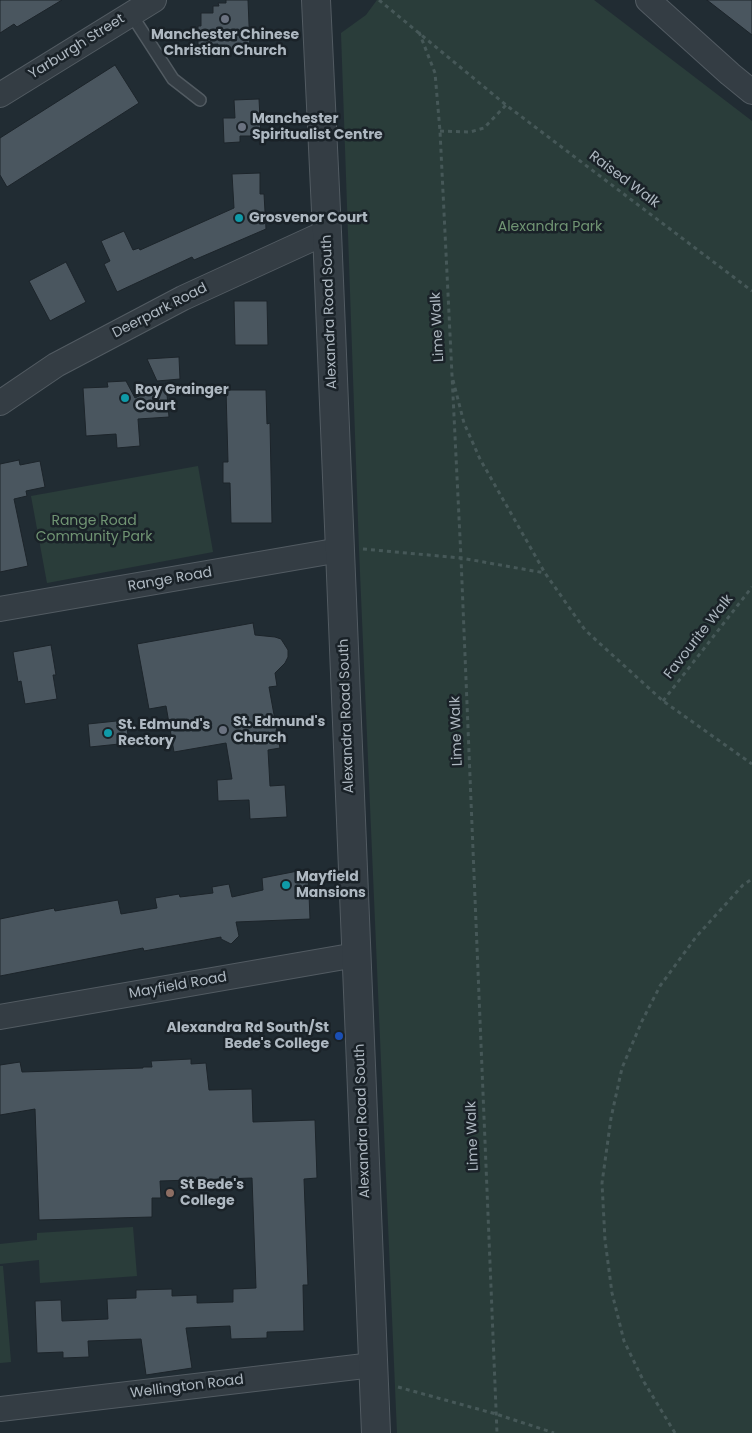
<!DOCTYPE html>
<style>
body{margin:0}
canvas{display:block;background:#212c33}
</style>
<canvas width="752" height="1433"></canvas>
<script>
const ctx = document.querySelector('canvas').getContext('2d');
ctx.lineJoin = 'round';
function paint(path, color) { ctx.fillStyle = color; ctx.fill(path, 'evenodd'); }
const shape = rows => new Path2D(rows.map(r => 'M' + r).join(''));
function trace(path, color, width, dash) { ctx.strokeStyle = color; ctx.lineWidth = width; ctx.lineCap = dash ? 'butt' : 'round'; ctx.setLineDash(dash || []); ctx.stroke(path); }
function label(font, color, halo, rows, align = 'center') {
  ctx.font = font + ' Poppins,sans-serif'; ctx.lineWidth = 5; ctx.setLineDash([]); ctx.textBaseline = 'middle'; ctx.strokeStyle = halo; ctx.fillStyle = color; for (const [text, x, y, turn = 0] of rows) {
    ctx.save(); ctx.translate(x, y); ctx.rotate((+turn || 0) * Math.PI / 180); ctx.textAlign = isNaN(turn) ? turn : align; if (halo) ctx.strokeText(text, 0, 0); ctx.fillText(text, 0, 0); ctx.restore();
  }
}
paint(shape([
 [377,0,594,0,752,121,752,1433,397,1433,359,549,341,33,366,15],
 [198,466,213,552,47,583,31,496],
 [133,1227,137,1276,40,1283,39,1260,0,1264,0,1244,37,1240,37,1233],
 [0,1266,3,1266,11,1362,0,1363]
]), '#2a3d3a');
const building = shape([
 [0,0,62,0,17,27,14,24,0,33,0,0],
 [226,0,248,0,250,49,218,50,218,44,198,45,198,26,201,26,201,13,213,13,213,6,219,6,218,3,226,3,226,0],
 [707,0,752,0,752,35,707,0],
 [115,65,139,103,7,187,0,175,0,138,115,65],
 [259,99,261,136,240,136,240,142,224,143,223,118,235,118,234,100,259,99],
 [260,173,260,194,264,194,266,229,194,260,192,257,117,292,104,264,110,261,101,241,124,231,133,250,139,248,140,250,234,208,232,174,260,173],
 [66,262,86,302,50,321,29,281,66,262],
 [234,301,267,301,268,345,235,345,234,301],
 [179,357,180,379,157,381,147,359,179,357],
 [126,381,135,398,166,383,169,417,138,419,140,446,117,448,116,434,86,436,83,388,108,387,107,382,126,381],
 [226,390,266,390,267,424,270,423,272,523,231,523,230,483,223,483,223,462,228,462,226,390],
 [19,460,20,465,40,461,45,487,26,491,27,496,14,499,28,566,0,572,0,464,19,460],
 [253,623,255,635,275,637,281,639,288,650,288,657,285,663,275,673,277,686,269,687,280,748,268,750,270,786,285,785,287,817,250,819,249,800,218,801,217,780,232,779,226,743,174,752,166,706,149,709,137,644,253,623],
 [51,645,56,675,53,675,57,699,25,704,21,681,18,682,13,652,51,645],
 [126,720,129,743,90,747,88,724,126,720],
 [308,869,310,919,236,922,239,936,231,944,221,939,221,937,144,951,143,948,0,976,0,919,54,908,55,911,118,900,121,914,157,908,155,898,179,894,180,897,213,893,212,887,229,884,232,897,263,890,262,878,308,869],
 [191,1059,191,1064,206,1063,209,1090,252,1089,253,1122,315,1120,317,1178,304,1179,308,1285,303,1285,304,1331,267,1332,267,1338,231,1339,230,1326,186,1328,192,1368,146,1375,141,1339,88,1341,89,1357,63,1358,63,1352,37,1353,35,1301,61,1300,62,1321,108,1319,107,1299,136,1298,136,1290,172,1289,172,1296,197,1295,197,1303,233,1302,233,1289,256,1288,252,1178,160,1181,161,1198,152,1198,152,1217,39,1220,35,1109,0,1115,0,1065,20,1062,22,1072,143,1068,143,1067,152,1067,151,1061,191,1059]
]);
paint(building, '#4a565f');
trace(building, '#1c242a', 1);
const service = shape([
 [131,14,173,79,200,100]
]);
const minor = shape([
 [648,0,730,74,752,92],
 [0,95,154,0],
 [0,403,56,365,183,298,327,232],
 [0,609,340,550],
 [0,1017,356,955],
 [0,1409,373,1365]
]);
const tertiary = shape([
 [316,0,327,232,376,1433]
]);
trace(service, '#525b62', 14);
trace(minor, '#525b62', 26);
trace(tertiary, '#525b62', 30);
trace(shape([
 [379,0,506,105,752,291],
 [419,32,435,73,440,131,461,558,497,1433],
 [440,131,470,132,484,128,506,105],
 [453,380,464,423,480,459,545,573,585,630,663,701,752,764],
 [363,549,461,558,545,573],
 [663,701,752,587],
 [398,1387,496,1414,554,1433],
 [675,1433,644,1382,624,1341,612,1293,605,1240,602,1183,611,1118,622,1068,642,1021,660,986,696,937,743,885,752,879]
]), '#465858', 3, [4, 4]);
trace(service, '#343d44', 11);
trace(minor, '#343d44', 24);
trace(tertiary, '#343d44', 28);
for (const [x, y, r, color] of [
 [225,19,5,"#6b7280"],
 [242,127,5,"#6b7280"],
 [239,218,5,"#0f9aa8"],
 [125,398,5,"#0f9aa8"],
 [223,730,5,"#6b7280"],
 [108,733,5,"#0f9aa8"],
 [286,885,5,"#0f9aa8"],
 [339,1036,5,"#1a4fb4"],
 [170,1193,5,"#8d6e63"]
]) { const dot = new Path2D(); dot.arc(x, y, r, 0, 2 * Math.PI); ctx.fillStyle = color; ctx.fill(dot); trace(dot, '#1a2228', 2); }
label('bold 14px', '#aeb8c1', '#1a2228', [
 ["Manchester Chinese",225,35,"center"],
 ["Christian Church",225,51,"center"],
 ["Manchester",252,119],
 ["Spiritualist Centre",252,135],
 ["Grosvenor Court",249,218],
 ["Roy Grainger",135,390],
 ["Court",135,406],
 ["St. Edmund's",233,722],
 ["Church",233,738],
 ["St. Edmund's",118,725],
 ["Rectory",118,741],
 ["Mayfield",296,877],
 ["Mansions",296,893],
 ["Alexandra Rd South/St",329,1028,"right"],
 ["Bede's College",329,1044,"right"],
 ["St Bede's",180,1185],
 ["College",180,1201]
], 'left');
label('14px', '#aeb8c1', '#1a2228', [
 ["Yarburgh Street",77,47,-32],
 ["Raised Walk",624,180,37],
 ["Deerpark Road",160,311,-27],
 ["Alexandra Road South",330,312,-92],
 ["Lime Walk",438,327,-93],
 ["Range Road",170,580,-10],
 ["Favourite Walk",699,637,-52],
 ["Alexandra Road South",347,716,-92],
 ["Lime Walk",457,731,-92],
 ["Mayfield Road",178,986,-10],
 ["Alexandra Road South",363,1121,-92],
 ["Lime Walk",473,1136,-92],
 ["Wellington Road",187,1387,-7]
]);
label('14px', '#709473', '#1a2228', [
 ["Alexandra Park",550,227],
 ["Range Road",94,521],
 ["Community Park",94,537]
]);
</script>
